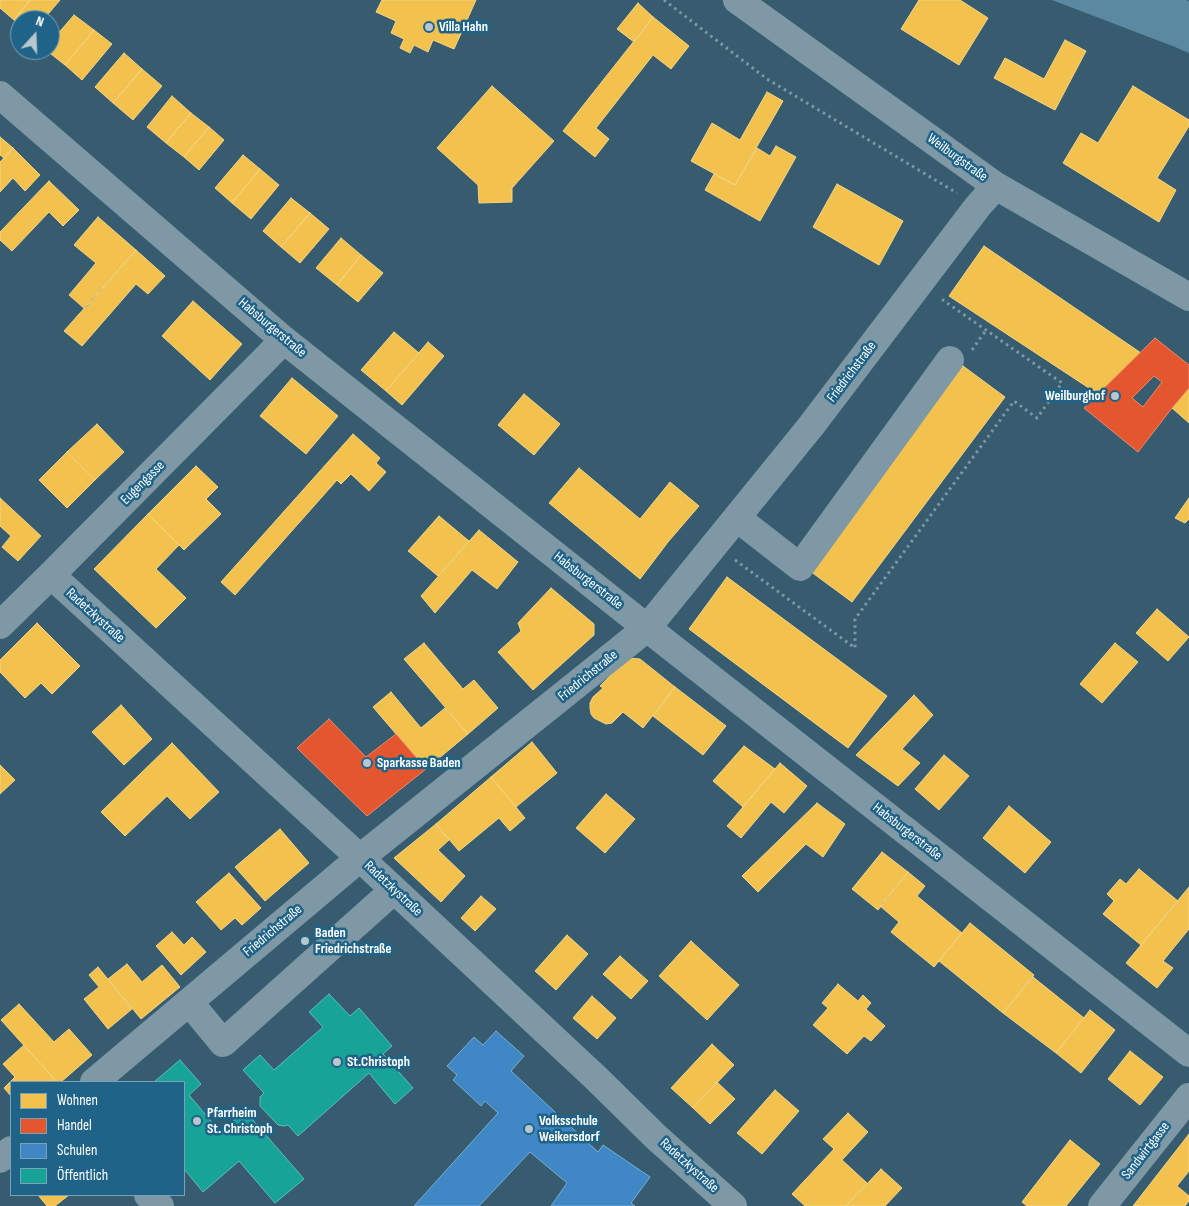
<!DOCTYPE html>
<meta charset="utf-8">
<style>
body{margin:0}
#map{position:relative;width:1189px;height:1206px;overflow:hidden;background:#375c70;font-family:"Sofia Sans Condensed",sans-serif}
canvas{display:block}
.legend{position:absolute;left:10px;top:1081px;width:175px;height:115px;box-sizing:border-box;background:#1f6388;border:1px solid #79a1b8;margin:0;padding:6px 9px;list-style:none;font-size:15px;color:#fff}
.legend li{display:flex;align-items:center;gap:10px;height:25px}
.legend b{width:25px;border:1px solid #79a1b8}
.north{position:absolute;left:10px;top:10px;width:50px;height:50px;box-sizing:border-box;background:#1f6388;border:1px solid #79a1b8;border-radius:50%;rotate:20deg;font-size:14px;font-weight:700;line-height:20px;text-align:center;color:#fff}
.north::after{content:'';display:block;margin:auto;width:18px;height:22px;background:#b9c6cd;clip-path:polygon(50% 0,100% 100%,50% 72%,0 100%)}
</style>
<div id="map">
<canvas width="1189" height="1206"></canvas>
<ul class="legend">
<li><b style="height:14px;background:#f2c14e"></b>Wohnen</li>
<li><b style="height:14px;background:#e4572e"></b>Handel</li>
<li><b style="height:14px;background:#3f88c5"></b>Schulen</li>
<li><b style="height:14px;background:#17a398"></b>Öffentlich</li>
</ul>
<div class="north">N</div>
</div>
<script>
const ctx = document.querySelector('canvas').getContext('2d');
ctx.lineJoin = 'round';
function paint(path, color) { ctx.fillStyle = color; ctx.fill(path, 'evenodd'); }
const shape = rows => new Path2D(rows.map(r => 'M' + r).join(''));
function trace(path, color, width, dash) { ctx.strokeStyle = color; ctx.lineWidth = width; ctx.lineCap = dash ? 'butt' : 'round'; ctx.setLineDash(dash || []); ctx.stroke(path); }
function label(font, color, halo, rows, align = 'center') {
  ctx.font = font + ' "Sofia Sans Condensed",sans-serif'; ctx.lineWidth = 5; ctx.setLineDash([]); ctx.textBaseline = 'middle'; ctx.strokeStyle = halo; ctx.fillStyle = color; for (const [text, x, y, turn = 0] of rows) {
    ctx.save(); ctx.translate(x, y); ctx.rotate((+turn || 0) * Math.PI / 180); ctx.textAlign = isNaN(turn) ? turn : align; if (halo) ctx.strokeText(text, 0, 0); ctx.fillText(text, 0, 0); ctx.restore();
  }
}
paint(shape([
 [1052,0,1186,0,1189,1,1189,53,1175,47]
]), '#5a89a1');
const homes = shape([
 [0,0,30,0,14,20,0,8,0,0],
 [30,0,60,0,43,20,20,20,20,25,14,20,30,0],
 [382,0,476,0,454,49,433,40,428,52,414,45,410,53,400,48,404,39,391,33,396,21,376,12,382,0],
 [919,0,960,0,988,18,959,65,901,29,919,0],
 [638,3,653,17,634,42,617,29,638,3],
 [74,15,94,30,65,65,46,50,50,50,50,43,74,15],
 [653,17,689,46,671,69,653,55,596,128,609,139,595,157,563,131,653,17],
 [94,30,112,44,82,80,65,65,94,30],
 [1065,40,1086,51,1055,110,994,78,1005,58,1044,79,1065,40],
 [124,53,142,69,113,103,95,87,124,53],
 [142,69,162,86,133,120,113,103,142,69],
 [492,86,554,141,512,188,512,202,479,203,478,185,437,148,492,86],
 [1133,86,1189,120,1189,126,1157,178,1176,190,1159,222,1063,163,1081,133,1098,143,1133,86],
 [767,92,783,101,735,185,691,161,712,123,740,140,767,92],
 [172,96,191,113,166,143,147,127,172,96],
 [191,113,209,127,184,157,166,143,191,113],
 [209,127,224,140,199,170,184,157,209,127],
 [0,137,13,148,4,158,0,155,0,137],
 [776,146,796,157,760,221,705,190,714,174,735,185,757,148,770,156,776,146],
 [13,148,40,175,25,191,13,178,0,192,0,162,13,148],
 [243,155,260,169,232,203,215,188,243,155],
 [260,169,279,185,251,219,232,203,260,169],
 [49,181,79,210,63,226,49,212,12,251,0,240,0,232,49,181],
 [837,184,903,221,879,265,813,227,837,184],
 [291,198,310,213,281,247,263,231,291,198],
 [310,213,329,229,300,263,281,247,310,213],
 [98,217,136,250,85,309,69,295,96,263,74,245,98,217],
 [341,238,361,255,337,285,316,268,341,238],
 [984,246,1141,353,1098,394,949,296,984,246],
 [136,250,165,276,148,294,136,284,82,346,64,331,136,250],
 [361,255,383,273,358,302,337,285,361,255],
 [193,301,242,344,210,380,162,336,193,301],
 [394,332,419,353,386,391,361,370,394,332],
 [428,342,444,356,402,405,386,391,428,342],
 [963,366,1005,397,852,602,810,571,963,366],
 [292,378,338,416,306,454,260,416,292,378],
 [1189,388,1189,423,1172,408,1189,388],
 [524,394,560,424,534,455,498,425,524,394],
 [97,424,124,452,95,480,67,452,97,424],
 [353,434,380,458,376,463,386,472,369,491,351,474,341,484,337,480,235,595,221,582,353,434],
 [67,452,95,480,67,508,39,480,67,452],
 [196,466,218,487,206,499,221,514,184,550,148,514,196,466],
 [579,468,640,519,670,482,699,506,668,542,640,579,549,503,579,468],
 [0,498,41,536,18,561,2,547,11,536,0,526,0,498],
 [1189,498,1189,519,1185,523,1175,518,1189,498],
 [148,514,179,545,156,569,186,598,156,628,94,569,148,514],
 [439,516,469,541,438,576,408,551,439,516],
 [479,530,518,562,497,589,472,570,435,613,421,596,479,530],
 [727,577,887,696,848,748,689,629,727,577],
 [551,588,594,624,594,635,533,690,498,652,521,631,518,623,551,588],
 [1157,609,1189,637,1168,661,1136,633,1157,609],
 [37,623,80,666,52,694,41,683,25,698,0,672,0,660,37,623],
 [424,643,463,689,474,680,498,708,468,734,404,659,424,643],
 [1115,643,1138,662,1102,703,1080,684,1115,643],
 [628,658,640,659,675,687,643,728,623,712,612,723,606,724,594,718,591,714,590,708,590,703,593,697,603,688,600,686,628,658],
 [675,687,726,726,703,755,653,716,675,687],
 [391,692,421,728,445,708,468,734,426,769,373,707,391,692],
 [914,695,933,715,902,749,920,763,898,786,856,755,914,695],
 [121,705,152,739,124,765,92,732,121,705],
 [532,742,557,773,516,807,491,777,532,742],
 [172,743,219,792,190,819,167,796,125,836,101,812,172,743],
 [744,746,775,769,743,807,713,781,744,746],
 [944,755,969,776,939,810,915,789,944,755],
 [780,763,807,786,784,813,771,802,741,838,727,826,780,763],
 [0,765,15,780,0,794,0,765],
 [491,777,525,818,510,831,499,818,459,851,436,824,491,777],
 [606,794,635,819,605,853,576,828,606,794],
 [817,803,845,824,823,857,806,844,758,892,742,876,817,803],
 [1009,806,1051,842,1025,873,983,838,1009,806],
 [436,824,449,840,438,850,465,876,441,902,394,858,436,824],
 [280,829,309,863,265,901,235,867,280,829],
 [882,852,908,872,878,910,852,889,882,852],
 [1139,869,1178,901,1141,945,1103,914,1114,901,1107,894,1120,879,1126,884,1139,869],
 [908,872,925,886,917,896,962,933,934,967,891,932,899,922,880,906,908,872],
 [229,873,261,908,242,925,235,918,221,930,196,902,229,873],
 [1189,887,1189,929,1163,961,1173,968,1157,988,1126,963,1189,887],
 [481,896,496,909,475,931,461,918,481,896],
 [970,923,1034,975,1003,1013,939,961,970,923],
 [172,932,184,945,192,937,206,952,181,975,156,946,172,932],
 [567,935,588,954,556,990,535,971,567,935],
 [691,941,739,985,707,1020,659,976,691,941],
 [620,956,648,981,631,999,603,974,620,956],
 [127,964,142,982,162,965,180,987,141,1019,108,979,127,964],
 [98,967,132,1009,108,1029,84,999,99,987,89,975,98,967],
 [1033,977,1084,1018,1056,1053,1003,1013,1033,977],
 [838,984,858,1001,863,995,871,1003,866,1009,885,1026,871,1041,864,1036,847,1054,813,1025,828,1008,822,1003,838,984],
 [592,996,616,1018,597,1039,573,1018,592,996],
 [19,1004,54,1042,69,1029,92,1055,61,1082,57,1082,1,1020,19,1004],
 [1090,1010,1115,1030,1081,1073,1056,1053,1090,1010],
 [712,1044,734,1065,693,1108,671,1088,712,1044],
 [24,1045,57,1082,11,1082,11,1096,4,1088,15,1077,3,1064,24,1045],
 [1130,1051,1163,1077,1140,1105,1108,1079,1130,1051],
 [717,1082,735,1099,710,1124,693,1108,717,1082],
 [775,1090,799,1111,762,1154,737,1133,775,1090],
 [848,1113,868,1132,842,1160,867,1183,846,1206,805,1206,792,1194,834,1149,823,1139,848,1113],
 [1189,1134,1189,1171,1177,1186,1189,1196,1189,1201,1185,1206,1133,1206,1189,1134],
 [1070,1140,1100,1164,1066,1206,1027,1206,1022,1202,1070,1140],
 [881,1169,902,1188,885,1206,846,1206,881,1169],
 [38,1195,69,1195,55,1206,47,1206,38,1195]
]);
paint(homes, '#f2c14e');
trace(homes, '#f6d483', 1);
const shops = shape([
 [1155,338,1189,365,1189,388,1172,408,1138,452,1084,408,1155,338],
 [1154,376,1162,382,1143,407,1132,398,1154,376],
 [329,719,366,757,396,734,426,769,367,816,297,748,329,719]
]);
paint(shops, '#e4572e');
trace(shops, '#ec896d', 1);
const schools = shape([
 [496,1031,524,1056,511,1071,598,1152,603,1145,650,1177,631,1203,635,1206,551,1206,567,1183,530,1152,479,1206,414,1206,498,1113,485,1101,481,1106,453,1080,457,1075,447,1066,474,1037,483,1045,496,1031]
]);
paint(schools, '#3f88c5');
trace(schools, '#79acd6', 1);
const public = shape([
 [329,994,350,1016,359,1008,392,1046,383,1054,413,1088,395,1104,369,1073,298,1136,288,1125,284,1126,278,1125,260,1106,260,1097,264,1093,243,1070,260,1055,274,1070,323,1027,309,1012,329,994],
 [180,1060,201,1084,189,1095,220,1132,245,1111,304,1179,275,1203,239,1161,203,1192,184,1169,184,1082,154,1082,180,1060]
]);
paint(public, '#17a398');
trace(public, '#5dbfb7', 1);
trace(shape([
 [664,0,767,79,957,193],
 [972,350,986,330],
 [735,560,855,648,855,619,1014,401,1037,418,1062,383,940,298]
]), '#7e98a6', 3, [2.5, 4]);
trace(shape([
 [737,0,996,186,1189,297],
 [0,95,284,340,647,628,1189,1053],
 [737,518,800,567,950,360],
 [51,575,360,858,596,1078,656,1137,733,1206],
 [0,625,51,575,284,340],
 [189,1002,223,1043,394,890],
 [94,1082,360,858,647,628,811,426,978,206,996,186],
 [0,1159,11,1150],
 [148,1195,160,1206],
 [1102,1206,1189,1097]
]), '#7e98a6', 28);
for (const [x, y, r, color] of [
 [429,27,5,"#b9c6cd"],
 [1115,396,5,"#b9c6cd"],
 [367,763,5,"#b9c6cd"],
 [305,941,5,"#b9c6cd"],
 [337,1062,5,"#b9c6cd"],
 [197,1121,5,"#b9c6cd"],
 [529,1129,5,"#b9c6cd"]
]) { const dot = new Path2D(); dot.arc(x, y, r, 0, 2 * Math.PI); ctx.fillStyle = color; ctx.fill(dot); trace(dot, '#1f6388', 2); }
label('bold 14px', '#fff', '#1f6388', [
 ["Villa Hahn",439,27],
 ["Weilburghof",1105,396,"right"],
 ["Sparkasse Baden",377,763],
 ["Baden",315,933],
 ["Friedrichstraße",315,949],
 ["St.Christoph",347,1062],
 ["Pfarrheim",207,1113],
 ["St. Christoph",207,1129],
 ["Volksschule",539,1121],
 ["Weikersdorf",539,1137]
], 'left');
label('14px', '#fff', '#1f6388', [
 ["Weilburgstraße",957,158,36],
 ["Habsburgerstraße",272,328,40],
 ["Friedrichstraße",852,372,-53],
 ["Eugengasse",143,483,-45],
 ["Habsburgerstraße",588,581,38],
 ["Radetzkystraße",95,616,42],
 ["Friedrichstraße",588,676,-39],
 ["Habsburgerstraße",907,832,38],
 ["Radetzkystraße",393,889,43],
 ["Friedrichstraße",273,931,-40],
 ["Sandwirtgasse",1146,1151,-52],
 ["Radetzkystraße",689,1166,42]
]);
</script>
